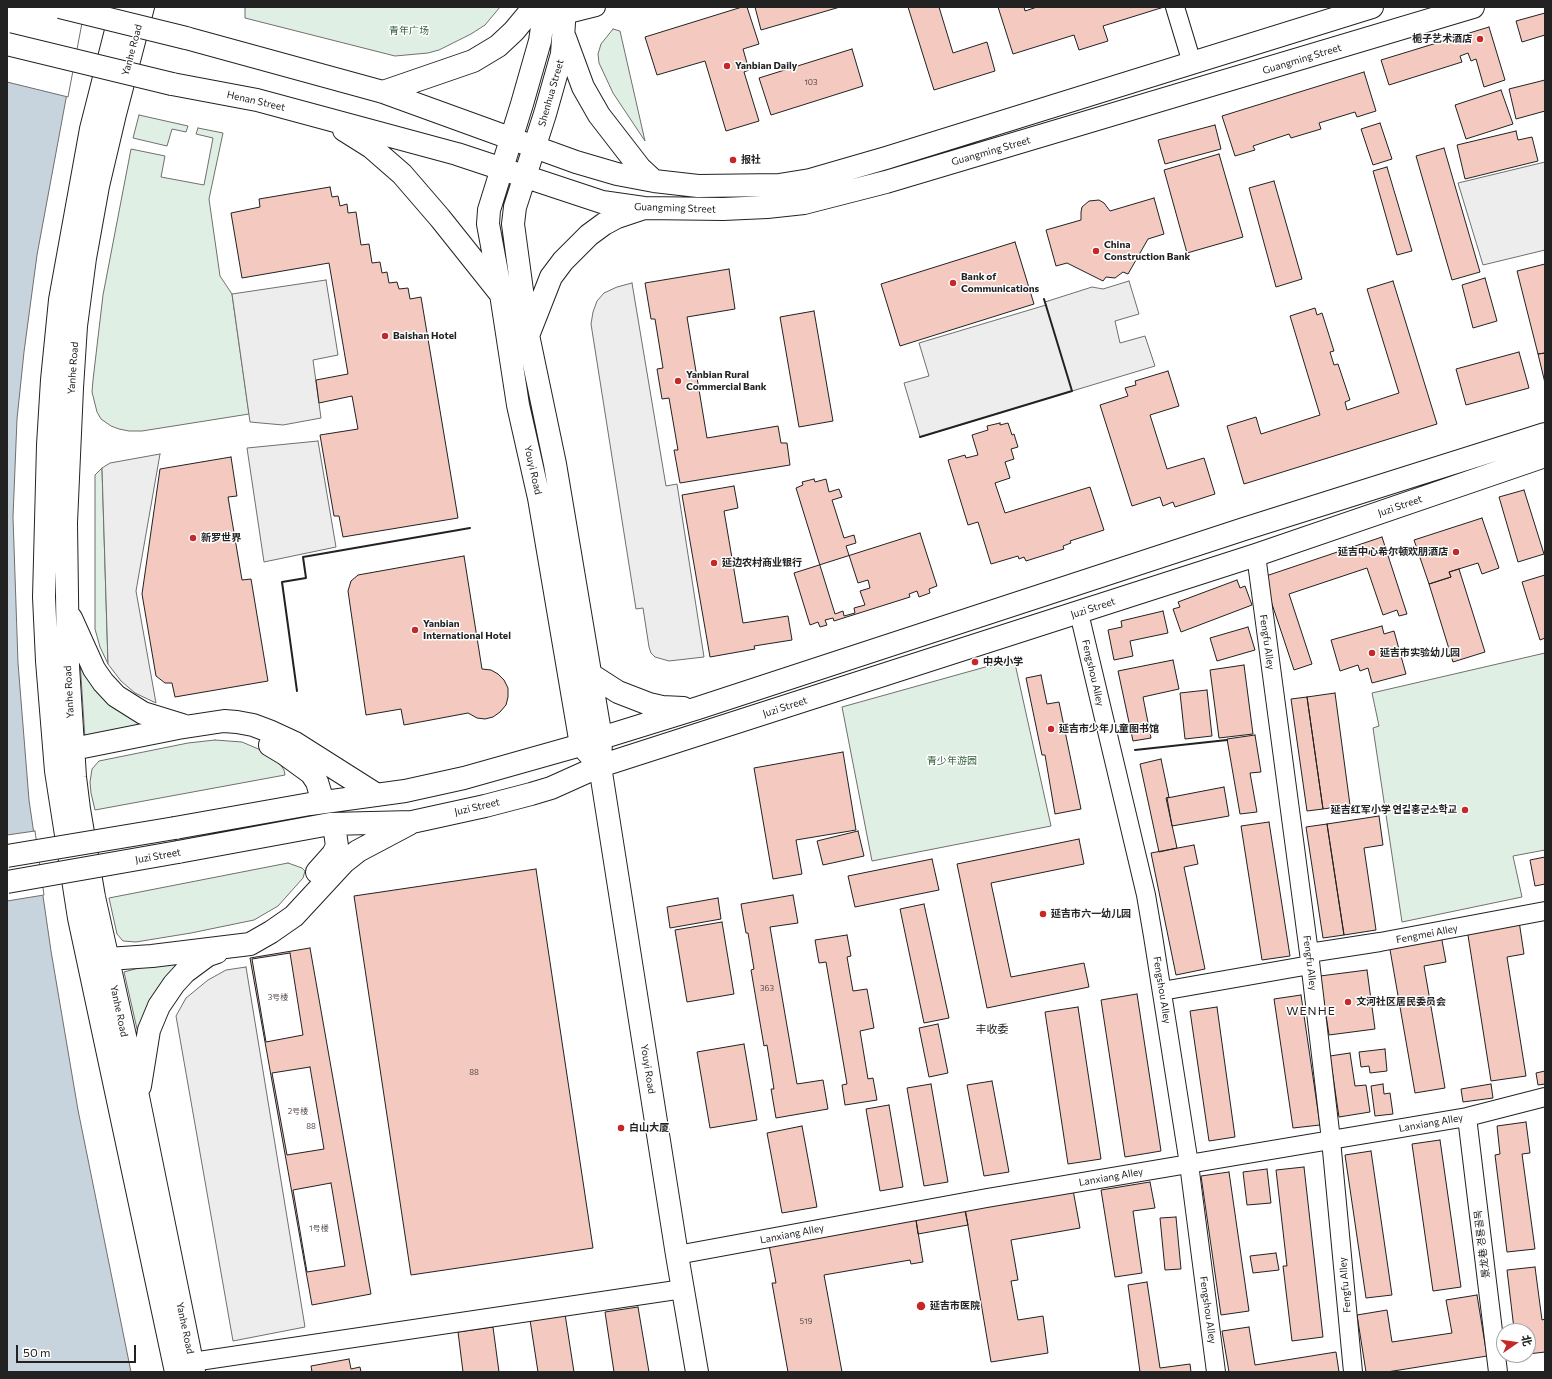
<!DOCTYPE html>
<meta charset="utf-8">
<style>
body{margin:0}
#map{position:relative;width:1552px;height:1379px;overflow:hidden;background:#fff;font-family:Commissioner,"Noto Sans SC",sans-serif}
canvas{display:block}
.frame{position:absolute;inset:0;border:8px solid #222;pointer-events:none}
.north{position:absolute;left:1496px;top:1323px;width:40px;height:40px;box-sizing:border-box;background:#fff;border:1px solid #a7a7a7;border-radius:50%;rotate:77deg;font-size:11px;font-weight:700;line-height:16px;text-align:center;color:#222}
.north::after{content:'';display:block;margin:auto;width:14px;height:18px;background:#c62828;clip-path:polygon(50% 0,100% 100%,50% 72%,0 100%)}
.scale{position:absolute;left:16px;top:1345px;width:120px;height:18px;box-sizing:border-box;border:2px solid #222;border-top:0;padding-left:5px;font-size:12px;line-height:14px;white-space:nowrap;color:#222;-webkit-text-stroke:3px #fff;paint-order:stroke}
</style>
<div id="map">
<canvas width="1552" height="1379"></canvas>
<div class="frame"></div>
<div class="north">北</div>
<div class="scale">50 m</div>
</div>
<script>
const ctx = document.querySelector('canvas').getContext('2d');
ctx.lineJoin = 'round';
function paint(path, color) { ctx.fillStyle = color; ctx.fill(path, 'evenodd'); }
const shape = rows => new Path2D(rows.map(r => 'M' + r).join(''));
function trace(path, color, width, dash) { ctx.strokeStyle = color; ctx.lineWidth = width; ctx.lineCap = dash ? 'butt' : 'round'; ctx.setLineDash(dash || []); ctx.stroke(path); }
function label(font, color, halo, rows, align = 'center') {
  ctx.font = font + ' Commissioner,"Noto Sans SC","Noto Sans KR",sans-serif'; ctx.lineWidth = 3; ctx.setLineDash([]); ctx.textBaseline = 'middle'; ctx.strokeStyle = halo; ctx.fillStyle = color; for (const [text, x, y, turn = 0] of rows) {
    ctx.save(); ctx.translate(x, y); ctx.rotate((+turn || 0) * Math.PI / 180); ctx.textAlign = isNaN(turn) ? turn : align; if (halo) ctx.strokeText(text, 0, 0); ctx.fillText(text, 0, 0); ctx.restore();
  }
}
const green = shape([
 [245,7,500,7,485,25,471,34,439,50,428,53,395,56,245,18,245,7],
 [613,29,620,31,645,141,613,93,599,63,598,54,601,44,613,29],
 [139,115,188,126,186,132,172,129,167,146,133,138,139,115],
 [198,128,223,133,209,199,220,276,232,294,249,414,142,431,129,431,119,429,111,426,101,419,97,412,92,392,93,380,103,295,131,149,165,156,161,177,204,185,213,138,196,134,198,128],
 [102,468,108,664,100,647,95,629,95,475,102,468],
 [1545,653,1545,850,1513,856,1522,897,1402,922,1373,728,1379,726,1372,693,1545,653],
 [1014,659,1051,826,872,861,842,707,1014,659],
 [80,661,152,724,85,739,80,661],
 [215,740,242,742,263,751,279,762,284,770,285,775,95,810,91,793,90,782,92,769,99,761,188,743,215,740],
 [288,863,302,868,305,871,303,878,278,906,254,920,191,933,136,942,123,941,117,934,109,898,288,863],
 [195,958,140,1042,124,972,146,966,195,958]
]);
paint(green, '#e0efe3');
trace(green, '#6f6f6f', 1);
const parking = shape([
 [1545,162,1545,250,1483,265,1458,183,1545,162],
 [326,280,338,355,313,360,321,418,283,425,250,422,232,294,326,280],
 [1129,281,1139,314,1115,321,1120,343,1145,336,1155,366,920,437,904,383,929,376,919,343,1046,305,1045,302,1092,287,1103,289,1129,281],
 [632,283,666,486,677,484,704,657,669,661,655,657,651,653,649,647,643,608,636,609,591,324,593,312,597,301,604,293,617,287,632,283],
 [318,441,336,547,264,562,247,448,318,441],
 [160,454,136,591,156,703,135,693,121,681,108,664,102,468,110,463,160,454],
 [246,967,305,1327,233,1341,176,1016,186,998,208,980,226,970,246,967]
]);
paint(parking, '#ededed');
trace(parking, '#6f6f6f', 1);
const water = shape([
 [7,7,83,7,37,255,24,352,17,419,13,517,18,663,29,800,51,951,78,1110,131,1372,7,1372,7,7]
]);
paint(water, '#c7d3dd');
trace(water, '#6f6f6f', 1);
const pier = shape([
 [7,7,85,7,68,97,7,82,7,7],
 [35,831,44,895,7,901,7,835,35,831]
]);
paint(pier, '#fff');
trace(pier, '#6f6f6f', 1);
const building = shape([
 [742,7,747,7,759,44,743,49,749,70,744,72,759,121,726,131,705,61,657,75,645,37,742,7],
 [755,7,840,7,761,30,755,7],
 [908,7,939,7,953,53,987,42,995,71,934,90,908,7],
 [998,7,1024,7,1025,11,1037,7,1164,7,1103,26,1108,41,1079,50,1074,35,1013,54,998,7],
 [1545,13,1545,35,1522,42,1516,21,1545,13],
 [1489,27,1505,80,1484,87,1476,59,1471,61,1468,53,1460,56,1462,62,1389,85,1381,60,1489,27],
 [852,49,863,86,771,115,759,78,852,49],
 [1364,72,1376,111,1357,117,1355,112,1319,123,1321,129,1291,138,1289,134,1253,146,1255,150,1235,156,1222,116,1364,72],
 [1545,80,1545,111,1516,119,1509,89,1545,80],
 [1501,90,1513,124,1466,139,1455,105,1501,90],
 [1380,123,1392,159,1373,165,1361,129,1380,123],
 [1215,125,1221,149,1165,164,1158,140,1215,125],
 [1516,131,1518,140,1532,137,1538,161,1465,179,1457,145,1516,131],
 [1444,148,1480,272,1452,280,1416,156,1444,148],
 [1219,154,1243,237,1187,253,1164,170,1219,154],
 [1387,167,1412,251,1397,255,1373,171,1387,167],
 [1274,181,1302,279,1276,287,1249,188,1274,181],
 [330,187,332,197,338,196,340,206,347,204,348,213,356,212,361,245,369,244,372,263,380,262,382,273,387,272,389,283,397,282,399,289,408,288,410,299,421,297,458,518,343,537,339,516,334,516,320,435,358,429,352,396,319,403,316,380,348,374,329,263,242,278,231,213,260,207,259,199,330,187],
 [1154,198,1164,234,1148,239,1128,274,1123,272,1115,278,1106,277,1103,281,1067,263,1056,266,1046,230,1081,220,1081,212,1082,207,1089,201,1099,200,1104,203,1110,211,1154,198],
 [1015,242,1034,304,900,346,881,284,1015,242],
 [1545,264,1545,353,1538,354,1517,271,1545,264],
 [729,269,735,309,687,317,707,438,778,426,781,443,787,443,790,465,680,483,674,450,678,450,669,398,662,399,657,369,663,368,655,319,651,319,645,283,729,269],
 [1485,278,1497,321,1473,328,1462,285,1485,278],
 [1393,281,1437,424,1244,484,1227,426,1256,417,1261,434,1320,415,1290,316,1315,308,1317,315,1322,313,1334,351,1330,352,1334,365,1338,364,1350,400,1345,402,1347,410,1399,393,1367,289,1393,281],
 [814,311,833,421,799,427,780,317,814,311],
 [1519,352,1529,388,1466,405,1456,369,1519,352],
 [1545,353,1545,383,1538,354,1545,353],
 [1168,371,1179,406,1150,415,1167,469,1204,458,1215,494,1175,507,1173,502,1163,506,1160,497,1132,506,1100,405,1128,396,1125,388,1136,385,1135,381,1168,371],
 [1000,423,1000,425,1008,423,1012,435,1014,434,1018,447,1011,449,1014,459,1005,462,1010,478,995,483,1005,513,1090,487,1104,530,1070,541,1071,543,1063,546,1064,549,1026,561,1024,557,1019,559,1018,556,991,564,978,522,968,525,948,460,965,455,966,458,978,455,972,435,988,430,987,426,1000,423],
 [231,457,237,496,228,497,242,580,251,579,268,681,175,697,172,683,165,683,156,676,142,594,160,469,231,457],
 [814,479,815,482,826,479,829,492,839,489,842,497,832,500,844,538,854,535,856,543,846,546,858,583,868,580,870,588,860,591,865,605,854,608,855,613,844,616,843,611,835,614,796,488,803,485,802,482,814,479],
 [734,486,738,508,724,511,743,623,788,616,792,640,754,646,755,649,710,657,682,495,734,486],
 [1524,490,1544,554,1518,562,1499,497,1524,490],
 [1482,518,1499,568,1482,574,1478,563,1449,572,1451,577,1429,584,1414,540,1482,518],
 [920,533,937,586,929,589,930,593,919,597,917,591,909,594,910,597,834,621,833,618,825,620,827,625,820,627,818,622,810,625,794,573,920,533],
 [1382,537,1407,614,1399,616,1397,610,1383,615,1367,568,1289,594,1312,664,1294,670,1263,577,1382,537],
 [464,556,482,669,491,670,498,674,504,680,508,688,508,697,506,705,500,712,493,717,485,719,477,718,468,713,404,725,401,709,366,715,348,591,351,581,358,575,464,556],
 [1459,569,1485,652,1453,662,1429,584,1451,577,1449,572,1459,569],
 [1545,575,1545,638,1540,640,1522,582,1545,575],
 [1237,580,1240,588,1245,586,1252,605,1181,632,1173,609,1180,607,1178,602,1237,580],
 [1163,611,1168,633,1130,641,1133,656,1114,660,1108,630,1122,627,1121,621,1163,611],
 [1382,626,1384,634,1394,631,1406,674,1372,683,1368,668,1360,671,1358,665,1340,671,1331,640,1382,626],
 [1248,627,1255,650,1217,661,1210,638,1248,627],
 [1173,660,1179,689,1143,697,1151,738,1133,741,1118,671,1173,660],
 [1244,665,1253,734,1219,738,1210,670,1244,665],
 [1041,675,1047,704,1059,702,1081,809,1055,814,1045,755,1042,755,1026,678,1041,675],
 [1207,690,1212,736,1185,739,1180,693,1207,690],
 [1335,693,1350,805,1323,809,1307,697,1335,693],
 [1307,697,1323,809,1307,811,1291,699,1307,697],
 [1255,735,1261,772,1250,773,1257,812,1240,814,1227,739,1255,735],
 [843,752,856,830,796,840,802,874,773,879,754,768,843,752],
 [1161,759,1169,797,1166,798,1177,848,1159,852,1140,764,1161,759],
 [1224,787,1229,816,1172,826,1167,798,1224,787],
 [1379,816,1383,845,1364,848,1376,930,1344,935,1327,824,1379,816],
 [1269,822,1290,956,1262,960,1241,826,1269,822],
 [1327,824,1344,935,1323,938,1306,827,1327,824],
 [858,831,864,856,823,865,817,841,858,831],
 [1079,839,1084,864,991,883,1011,977,1084,963,1089,987,987,1008,957,864,1079,839],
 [1194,845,1198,864,1184,867,1205,969,1176,975,1151,853,1194,845],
 [1545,857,1545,884,1535,886,1530,860,1545,857],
 [932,859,939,890,855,907,848,876,932,859],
 [536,869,593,1248,411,1275,354,896,536,869],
 [793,895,798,923,770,927,797,1084,823,1080,828,1109,776,1118,771,1089,774,1089,767,1045,764,1046,751,970,754,969,748,933,746,933,741,904,793,895],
 [718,898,721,919,670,928,667,907,718,898],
 [924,904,949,1018,924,1023,900,909,924,904],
 [1519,921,1524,954,1507,957,1526,1076,1491,1081,1467,929,1519,921],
 [722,922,734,994,687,1002,675,930,722,922],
 [847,935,851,956,847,957,853,991,867,989,874,1028,860,1031,868,1079,873,1078,877,1100,845,1105,842,1085,847,1084,826,962,819,963,815,940,847,935],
 [1441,935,1446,962,1424,966,1445,1088,1415,1093,1389,944,1441,935],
 [310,948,371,1294,312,1305,250,958,310,948],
 [290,953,303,1035,266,1042,252,959,290,953],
 [1367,970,1375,1029,1329,1035,1320,976,1367,970],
 [1137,994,1161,1151,1125,1157,1101,1000,1137,994],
 [1301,995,1320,1125,1293,1128,1274,999,1301,995],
 [1078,1007,1101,1159,1068,1164,1045,1012,1078,1007],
 [1217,1007,1235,1137,1209,1141,1190,1011,1217,1007],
 [938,1024,948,1073,929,1077,919,1028,938,1024],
 [744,1044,757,1120,710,1128,697,1052,744,1044],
 [1385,1049,1387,1071,1370,1073,1369,1066,1361,1067,1359,1052,1385,1049],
 [1350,1053,1355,1086,1366,1085,1370,1112,1339,1117,1330,1056,1350,1053],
 [310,1067,324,1149,287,1155,272,1073,310,1067],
 [1545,1071,1545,1084,1538,1085,1536,1073,1545,1071],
 [992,1081,1009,1172,984,1176,967,1085,992,1081],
 [931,1084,948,1182,924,1186,907,1088,931,1084],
 [1383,1084,1384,1094,1390,1093,1393,1114,1375,1116,1371,1086,1383,1084],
 [1491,1084,1493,1098,1463,1102,1461,1089,1491,1084],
 [889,1105,903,1187,880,1191,866,1109,889,1105],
 [1526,1122,1530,1153,1522,1154,1535,1249,1507,1252,1495,1155,1500,1154,1497,1126,1526,1122],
 [802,1126,817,1207,782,1213,767,1133,802,1126],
 [1440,1140,1461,1287,1433,1291,1412,1144,1440,1140],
 [1371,1151,1392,1295,1366,1298,1345,1155,1371,1151],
 [1304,1167,1323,1337,1292,1341,1283,1266,1287,1266,1276,1170,1304,1167],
 [1267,1169,1271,1203,1247,1205,1243,1172,1267,1169],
 [1229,1172,1249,1311,1221,1315,1201,1176,1229,1172],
 [1150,1182,1155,1208,1133,1211,1142,1273,1115,1277,1101,1190,1150,1182],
 [331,1183,345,1266,307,1272,293,1190,331,1183],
 [1073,1190,1080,1228,1011,1240,1018,1280,1011,1281,1018,1320,1043,1316,1048,1353,991,1362,965,1208,1073,1190],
 [965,1211,968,1225,918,1234,916,1220,965,1211],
 [1176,1217,1181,1269,1165,1270,1160,1218,1176,1217],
 [916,1220,923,1262,911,1264,910,1260,824,1275,842,1372,788,1372,772,1283,776,1283,769,1245,916,1220],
 [1276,1253,1279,1270,1253,1273,1250,1256,1276,1253],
 [1535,1267,1542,1320,1545,1319,1545,1352,1528,1354,1528,1331,1511,1331,1511,1329,1514,1329,1507,1270,1535,1267],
 [1147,1282,1160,1368,1190,1364,1191,1372,1140,1372,1128,1285,1147,1282],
 [1477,1295,1487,1356,1387,1372,1366,1372,1357,1315,1387,1310,1392,1342,1452,1333,1446,1300,1477,1295],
 [638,1307,649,1372,614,1372,605,1312,638,1307],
 [565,1314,574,1372,538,1372,530,1320,565,1314],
 [493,1327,499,1372,463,1372,458,1332,493,1327],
 [1249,1327,1255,1365,1336,1352,1339,1372,1229,1372,1222,1331,1249,1327],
 [349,1359,351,1369,360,1367,361,1372,312,1372,311,1366,349,1359]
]);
paint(building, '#f3c9c0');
trace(building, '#222', 1);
const minor = shape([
 [1175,7,1192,63],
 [564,15,596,7],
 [1256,555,1309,953,1331,1140,1353,1372],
 [1079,613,1146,895,1153,936,1189,1164,1216,1372],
 [1309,953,1380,942,1545,911],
 [1162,991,1310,965],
 [1467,1117,1498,1372],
 [677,1255,987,1198,1467,1117,1545,1097],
 [192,1362,683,1289]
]);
const major = shape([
 [122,7,91,129,60,300,52,380,48,445,44,597,47,661,56,771,79,918,176,1372],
 [143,7,115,114,98,186,85,258,76,326,72,388,66,523,68,666,75,777,79,809,94,897,133,1072,194,1372],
 [545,7,540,41,522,104,489,210,488,224,501,294,518,405,539,498,581,745,591,756],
 [565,7,562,54,545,114,515,207,513,224,528,335,555,464,601,738,600,766,677,1255,697,1372],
 [186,38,383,92,576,162,617,174,654,181,698,186,779,185,810,180,886,158,1372,7],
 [565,38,583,87,599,115,640,168,654,181],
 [172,84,257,100,457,154,602,202,644,208,723,209,767,207,804,203,886,182,1473,7],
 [383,92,473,61,498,46,514,31,534,7],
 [344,130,371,147,402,174,440,218,499,292],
 [529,333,551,277,563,261,589,235,604,224,617,217,641,209],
 [71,618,94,669,103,682,116,696,143,713,182,725],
 [590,674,618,692,649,704,662,707,683,708],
 [270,745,285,754,311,773,317,782,323,802],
 [58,752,178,728,224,721,237,722,253,725,269,731,295,743,377,795],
 [175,828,310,804,405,791,464,778,581,745,601,738,698,708,1244,529,1545,434],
 [178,852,330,824,412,822,485,806,531,794,551,788,600,766,1256,555,1545,456],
 [317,872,333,854,337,846,335,832,330,824],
 [93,960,152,956,250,944,271,932,294,916,344,862,358,851,409,824],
 [140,1086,149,1030,159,1006,174,984,185,972,208,955,217,952]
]);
trace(minor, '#222', 20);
trace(major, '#222', 24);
trace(minor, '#fff', 18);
trace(major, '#fff', 22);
const majorBridge = shape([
 [60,7,186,38],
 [7,44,172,84],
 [7,856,175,828],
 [7,882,178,852]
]);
trace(majorBridge, '#222', 24, []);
trace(majorBridge, '#fff', 22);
trace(shape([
 [920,437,1072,391,1044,299],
 [297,691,282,582,306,578,303,557,470,528],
 [1135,750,1227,740]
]), '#222', 2);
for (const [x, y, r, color] of [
 [1480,39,4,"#c62828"],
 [727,66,4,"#c62828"],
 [733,160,4,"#c62828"],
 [1096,251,4,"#c62828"],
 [953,283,4,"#c62828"],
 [385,336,4,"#c62828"],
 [678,381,4,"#c62828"],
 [193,538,4,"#c62828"],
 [1456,552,4,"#c62828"],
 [714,563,4,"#c62828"],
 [415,630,4,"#c62828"],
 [1372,653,4,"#c62828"],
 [975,662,4,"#c62828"],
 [1051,729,4,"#c62828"],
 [1465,810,4,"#c62828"],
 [1043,914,4,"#c62828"],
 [1348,1002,4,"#c62828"],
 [621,1128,4,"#c62828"],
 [921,1306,5,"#c62828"]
]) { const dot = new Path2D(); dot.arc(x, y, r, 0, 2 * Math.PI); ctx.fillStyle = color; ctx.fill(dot); trace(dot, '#fff', 1.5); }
label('8px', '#564c4a', null, [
 ["103",811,82],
 ["363",767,988],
 ["3号楼",278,997],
 ["88",474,1072],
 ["2号楼",298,1111],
 ["88",311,1126],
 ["1号楼",319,1228],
 ["519",806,1321]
]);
label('10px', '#2f5e38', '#fff', [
 ["青年广场",409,31],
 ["青少年游园",952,761]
]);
label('bold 10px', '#222', '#fff', [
 ["栀子艺术酒店",1472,39,"right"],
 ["Yanbian Daily",735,66],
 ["报社",741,160],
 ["China",1104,245],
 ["Construction Bank",1104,257],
 ["Bank of",961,277],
 ["Communications",961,289],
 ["Baishan Hotel",393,336],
 ["Yanbian Rural",686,375],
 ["Commercial Bank",686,387],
 ["新罗世界",201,538],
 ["延吉中心希尔顿欢朋酒店",1448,552,"right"],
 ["延边农村商业银行",722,563],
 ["Yanbian",423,624],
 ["International Hotel",423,636],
 ["延吉市实验幼儿园",1380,653],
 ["中央小学",983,662],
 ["延吉市少年儿童图书馆",1059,729],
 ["延吉红军小学 연길홍군소학교",1457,810,"right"],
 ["延吉市六一幼儿园",1051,914],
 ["文河社区居民委员会",1356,1002],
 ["白山大厦",629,1128],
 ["延吉市医院",930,1306]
], 'left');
label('10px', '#222', '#fff', [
 ["Yanhe Road",132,50,-75],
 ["Guangming Street",1302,59,-17],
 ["Shenhua Street",551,93,-74],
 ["Henan Street",256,101,13],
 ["Guangming Street",991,151,-16],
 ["Guangming Street",675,208,2],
 ["Yanhe Road",73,368,-86],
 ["Youyi Road",533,470,77],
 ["Juzi Street",1400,506,-19],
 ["Juzi Street",1093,608,-18],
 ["Fengfu Alley",1267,642,82],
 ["Fengshou Alley",1093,673,77],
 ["Yanhe Road",69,692,-93],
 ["Juzi Street",785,707,-18],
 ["Juzi Street",477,807,-13],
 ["Juzi Street",158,856,-10],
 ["Fengmei Alley",1427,934,-11],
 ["Fengfu Alley",1310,963,83],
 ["Fengshou Alley",1162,990,81],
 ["Yanhe Road",119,1011,78],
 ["Youyi Road",648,1069,81],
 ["Lanxiang Alley",1431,1123,-10],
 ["Lanxiang Alley",1111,1177,-10],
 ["Lanxiang Alley",792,1234,-11],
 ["景龙巷 경룡골목",1482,1244,-97],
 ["Fengfu Alley",1345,1285,-95],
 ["Fengshou Alley",1208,1310,82],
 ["Yanhe Road",185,1328,78]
]);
label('11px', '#222', '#fff', [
 ["丰收委",992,1029]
]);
ctx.letterSpacing = '1px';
label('12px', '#222', '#fff', [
 ["WENHE",1311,1011]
]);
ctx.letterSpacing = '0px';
</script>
